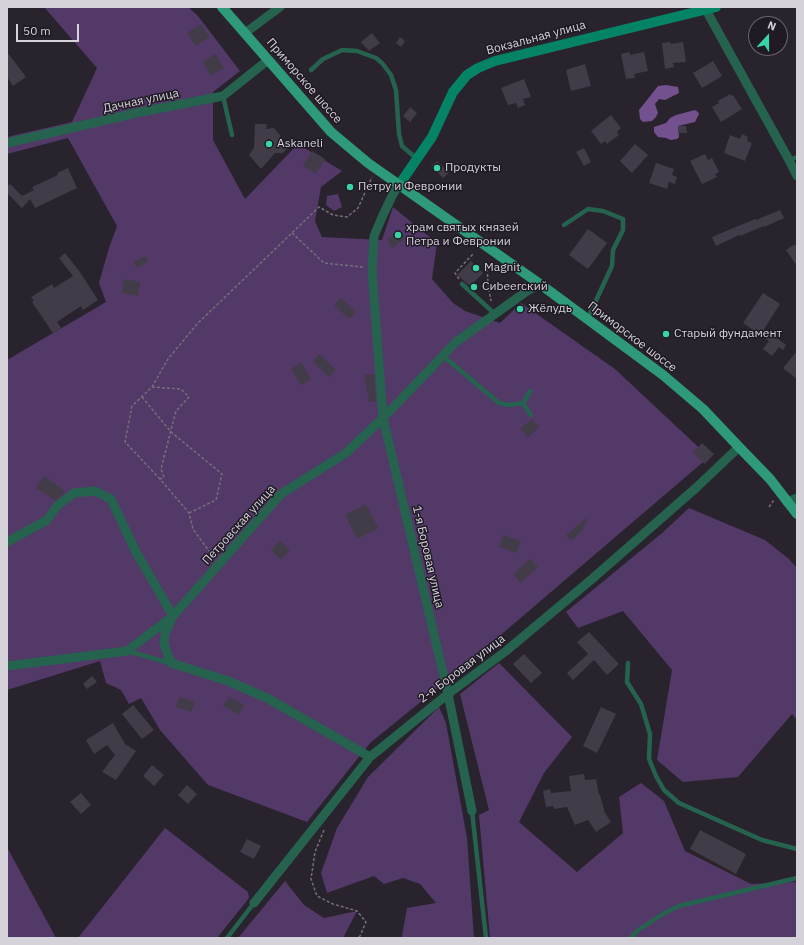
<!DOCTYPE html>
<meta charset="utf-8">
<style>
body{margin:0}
#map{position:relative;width:804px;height:945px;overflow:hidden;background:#29232e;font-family:"IBM Plex Sans",sans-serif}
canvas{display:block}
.frame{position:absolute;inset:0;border:8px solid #d6d2da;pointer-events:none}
.north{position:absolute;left:748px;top:16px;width:40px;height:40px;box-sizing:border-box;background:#1f1a24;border:1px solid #68646d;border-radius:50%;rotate:21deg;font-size:11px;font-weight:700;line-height:16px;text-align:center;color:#d6d2da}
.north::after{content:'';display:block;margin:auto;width:14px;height:18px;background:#37d4a6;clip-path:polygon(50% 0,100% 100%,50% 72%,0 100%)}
.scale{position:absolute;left:16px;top:24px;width:63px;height:18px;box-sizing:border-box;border:2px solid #d6d2da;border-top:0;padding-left:5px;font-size:12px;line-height:14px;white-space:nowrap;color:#d6d2da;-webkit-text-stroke:3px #1f1a24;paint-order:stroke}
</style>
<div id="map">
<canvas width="804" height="945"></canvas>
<div class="frame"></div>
<div class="north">N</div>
<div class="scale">50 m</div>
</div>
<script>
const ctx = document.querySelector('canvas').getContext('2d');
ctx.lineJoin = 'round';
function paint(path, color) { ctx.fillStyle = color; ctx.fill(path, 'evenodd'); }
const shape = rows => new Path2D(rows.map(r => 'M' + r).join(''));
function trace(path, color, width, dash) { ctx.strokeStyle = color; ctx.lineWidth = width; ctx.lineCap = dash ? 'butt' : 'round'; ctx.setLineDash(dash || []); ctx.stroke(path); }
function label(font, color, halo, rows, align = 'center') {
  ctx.font = font + ' "IBM Plex Sans",sans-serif'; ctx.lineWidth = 3; ctx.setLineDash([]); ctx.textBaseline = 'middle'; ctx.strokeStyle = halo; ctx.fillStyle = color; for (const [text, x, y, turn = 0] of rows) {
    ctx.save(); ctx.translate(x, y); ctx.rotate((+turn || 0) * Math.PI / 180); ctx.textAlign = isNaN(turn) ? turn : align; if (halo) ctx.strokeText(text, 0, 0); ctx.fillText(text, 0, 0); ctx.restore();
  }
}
paint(shape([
 [44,7,188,7,198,16,240,71,213,92,213,140,245,199,298,144,342,171,321,187,315,221,322,237,382,240,393,207,437,243,432,279,453,303,465,311,500,323,521,303,615,369,709,457,455,674,370,743,307,822,208,785,160,730,141,698,129,704,121,690,106,683,100,661,7,690,7,360,106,302,99,283,109,248,117,226,68,138,7,154,7,137,72,122,97,68],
 [338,194,342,207,334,211,326,205,327,196],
 [689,508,765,540,789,559,797,568,797,720,792,714,738,777,683,782,657,760,672,670,623,611,578,628,566,612,662,533],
 [499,663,572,737,544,773,519,822,577,872,623,833,619,797,641,783,664,801,685,851,751,884,797,882,797,938,490,938,479,815,489,810,460,694],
 [439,707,446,723,467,838,474,938,401,938,402,936,407,908,436,903,420,884,403,878,384,884,374,876,327,893,321,873,337,828,368,777],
 [165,828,248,892,249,898,217,938,78,938],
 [8,849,56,938,7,938,7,850],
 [285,881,304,905,324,918,357,911,343,938,238,938]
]), '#523967');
paint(shape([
 [666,85,678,87,679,93,665,100,659,99,655,104,658,113,656,117,652,121,643,122,640,119,639,110,658,86],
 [695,110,698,112,699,114,695,122,678,126,679,137,677,139,671,140,666,138,658,137,654,132,654,127,666,123,670,118,676,115]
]), '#72518e');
paint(shape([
 [201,24,210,37,196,46,187,33],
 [372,33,380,43,369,51,361,42],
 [400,37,405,41,401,47,396,43],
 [670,42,671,44,683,42,686,62,673,63,674,67,665,69,662,43],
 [7,52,26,77,13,86,7,77],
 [630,52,630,55,644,52,648,71,634,74,635,78,626,79,621,54],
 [215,54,224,68,211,76,203,62],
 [713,61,722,76,702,88,693,73],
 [585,64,591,86,571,91,566,70],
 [524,79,531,97,523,99,525,105,518,108,516,103,508,105,501,88],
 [730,94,731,96,733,95,742,109,721,122,712,107,719,103,718,101],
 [410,107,417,113,410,122,403,116],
 [611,115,621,128,617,132,619,135,607,144,605,141,601,144,591,131],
 [255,124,267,124,266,129,274,128,280,135,281,141,289,146,283,153,275,153,261,169,249,155,254,148],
 [678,126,686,126,687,133,679,133],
 [742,134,748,137,747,141,752,143,745,161,724,153,730,135,740,139],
 [635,144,648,155,632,173,620,161],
 [584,148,591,162,584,166,576,152],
 [312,151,325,159,316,174,303,166],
 [705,154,708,160,712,158,719,172,715,174,717,177,702,184,690,161],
 [437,161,449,173,443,178,431,166],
 [656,163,674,169,672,175,677,177,675,184,669,182,667,189,649,183],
 [68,168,77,188,35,208,30,199,22,208,7,193,7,187,10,184,22,196,34,190,32,187,58,175,57,173],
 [780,210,784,218,764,227,764,226,740,236,739,235,716,246,712,237,755,219,756,220],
 [588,229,607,243,588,269,569,255],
 [400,231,405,239,392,248,387,239],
 [795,244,797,248,797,266,786,250],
 [65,253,80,272,98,300,83,310,81,306,57,322,61,328,53,333,32,302,34,301,31,297,52,284,54,288,73,276,59,258],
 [145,256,148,262,137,268,134,262],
 [471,261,483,273,470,286,457,275],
 [124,279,140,282,138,296,122,293],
 [763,293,780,304,764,329,786,345,783,350,779,347,772,356,763,349,769,341,743,323],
 [341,298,356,312,349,319,334,305],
 [797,351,797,379,783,368],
 [319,354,336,370,329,377,313,362],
 [301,362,311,379,301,385,291,369],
 [374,374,376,401,369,402,364,375],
 [532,419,539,427,528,437,520,429],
 [702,443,714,454,705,464,693,453],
 [44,476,65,491,62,495,55,500,36,488],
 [366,504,378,528,357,539,345,515],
 [588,517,582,531,571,541,566,535],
 [503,535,521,541,517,553,499,547],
 [280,541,290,550,281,560,271,550],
 [530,559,538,567,521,583,513,574],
 [589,632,619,664,607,675,594,660,573,680,567,673,588,654,577,642],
 [524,654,542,673,531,683,513,664],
 [92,676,97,682,87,689,83,684],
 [180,697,195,702,191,712,176,707],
 [229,697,244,705,239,715,223,706],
 [133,705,154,730,142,739,122,714],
 [601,707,616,714,597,753,583,746],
 [113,723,125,744,136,751,116,780,102,772,115,755,107,745,94,754,86,740],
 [152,765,164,775,154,786,143,776],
 [584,774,585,780,596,779,599,795,600,795,605,813,611,822,596,832,588,820,575,825,567,807,554,809,553,806,546,807,543,791,550,789,551,793,571,791,569,776],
 [187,785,197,794,188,804,178,795],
 [81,793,91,805,81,814,70,802],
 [700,830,746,854,736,874,690,849],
 [247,839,261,846,254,859,240,852]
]), '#423c48');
trace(shape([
 [292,233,324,263,362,267,364,265],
 [487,264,488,284,491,301],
 [459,279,455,273,473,254],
 [152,387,181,389,189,397,176,411,161,469,164,477,160,479,189,513,193,529,214,558],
 [142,397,171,432,222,474,216,500,189,513],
 [160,479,125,442,132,406,152,387,168,359,198,323,319,207,333,215,347,217,358,208,372,177],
 [769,507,774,500],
 [324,830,315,852,311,879,317,896,333,904,357,911,366,922,360,936,358,938]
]), '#756f79', 1.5, [3, 2]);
trace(shape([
 [311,70,323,59,342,50,357,51,376,58,382,63,391,75,396,90,399,134,402,146,417,159],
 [223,96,232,135],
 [789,160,797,157],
 [564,225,588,209,603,211,623,219,623,230,613,250,612,266,587,320],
 [462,284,495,314],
 [442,355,499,403,509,405,523,403,530,391],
 [523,403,531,415],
 [127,651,170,663],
 [628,663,627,682,641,704,650,734,649,759,656,776,664,790,679,803,762,840,797,849],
 [472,811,486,938],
 [227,938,254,903],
 [631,938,637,931,661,915,679,906,797,878]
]), '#25634f', 4.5);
trace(shape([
 [706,10,789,160,797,176],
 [245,33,280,7],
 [7,143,136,113,223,96,268,60],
 [399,185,393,194,383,215,374,236,372,271,383,418,448,694,472,811],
 [787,502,797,498],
 [7,542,47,520,57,506,74,493,95,491,111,499,136,552,173,616,165,634,164,644,171,663,228,681,267,698,370,757],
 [7,666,127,651,173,616,281,494,346,453,386,415,456,342,527,291,540,284],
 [254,903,370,757,448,694,506,651,592,579,697,487,739,447]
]), '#25634f', 9);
trace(shape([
 [399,185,432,137,453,92,467,75,478,68,495,61,716,7]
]), '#058465', 10);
trace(shape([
 [222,7,331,132,368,163,540,284,663,375,703,409,739,447,770,479,797,514]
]), '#2e9a79', 10);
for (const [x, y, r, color] of [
 [269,144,4,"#37d4a6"],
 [437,168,4,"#37d4a6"],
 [350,187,4,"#37d4a6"],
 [398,235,4,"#37d4a6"],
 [476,268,4,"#37d4a6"],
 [474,287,4,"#37d4a6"],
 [520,309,4,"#37d4a6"],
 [666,334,4,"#37d4a6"]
]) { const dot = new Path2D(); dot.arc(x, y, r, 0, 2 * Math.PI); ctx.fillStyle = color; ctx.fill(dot); trace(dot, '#1f1a24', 1.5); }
label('12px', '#d6d2da', '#1f1a24', [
 ["Вокзальная улица",536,38,-15],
 ["Приморское шоссе",304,81,49],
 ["Дачная улица",141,101,-12],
 ["Приморское шоссе",632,337,37],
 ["Петровская улица",239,525,-48],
 ["1-я Боровая улица",428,557,77],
 ["2-я Боровая улица",462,669,-37]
]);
label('12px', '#d6d2da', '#1f1a24', [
 ["Askaneli",277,144],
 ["Продукты",445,168],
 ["Петру и Февронии",358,187],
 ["храм святых князей",406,228],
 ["Петра и Февронии",406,242],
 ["Magnit",484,268],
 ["Сиbeerский",482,287],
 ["Жёлудь",528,309],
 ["Старый фундамент",674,334]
], 'left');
</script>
